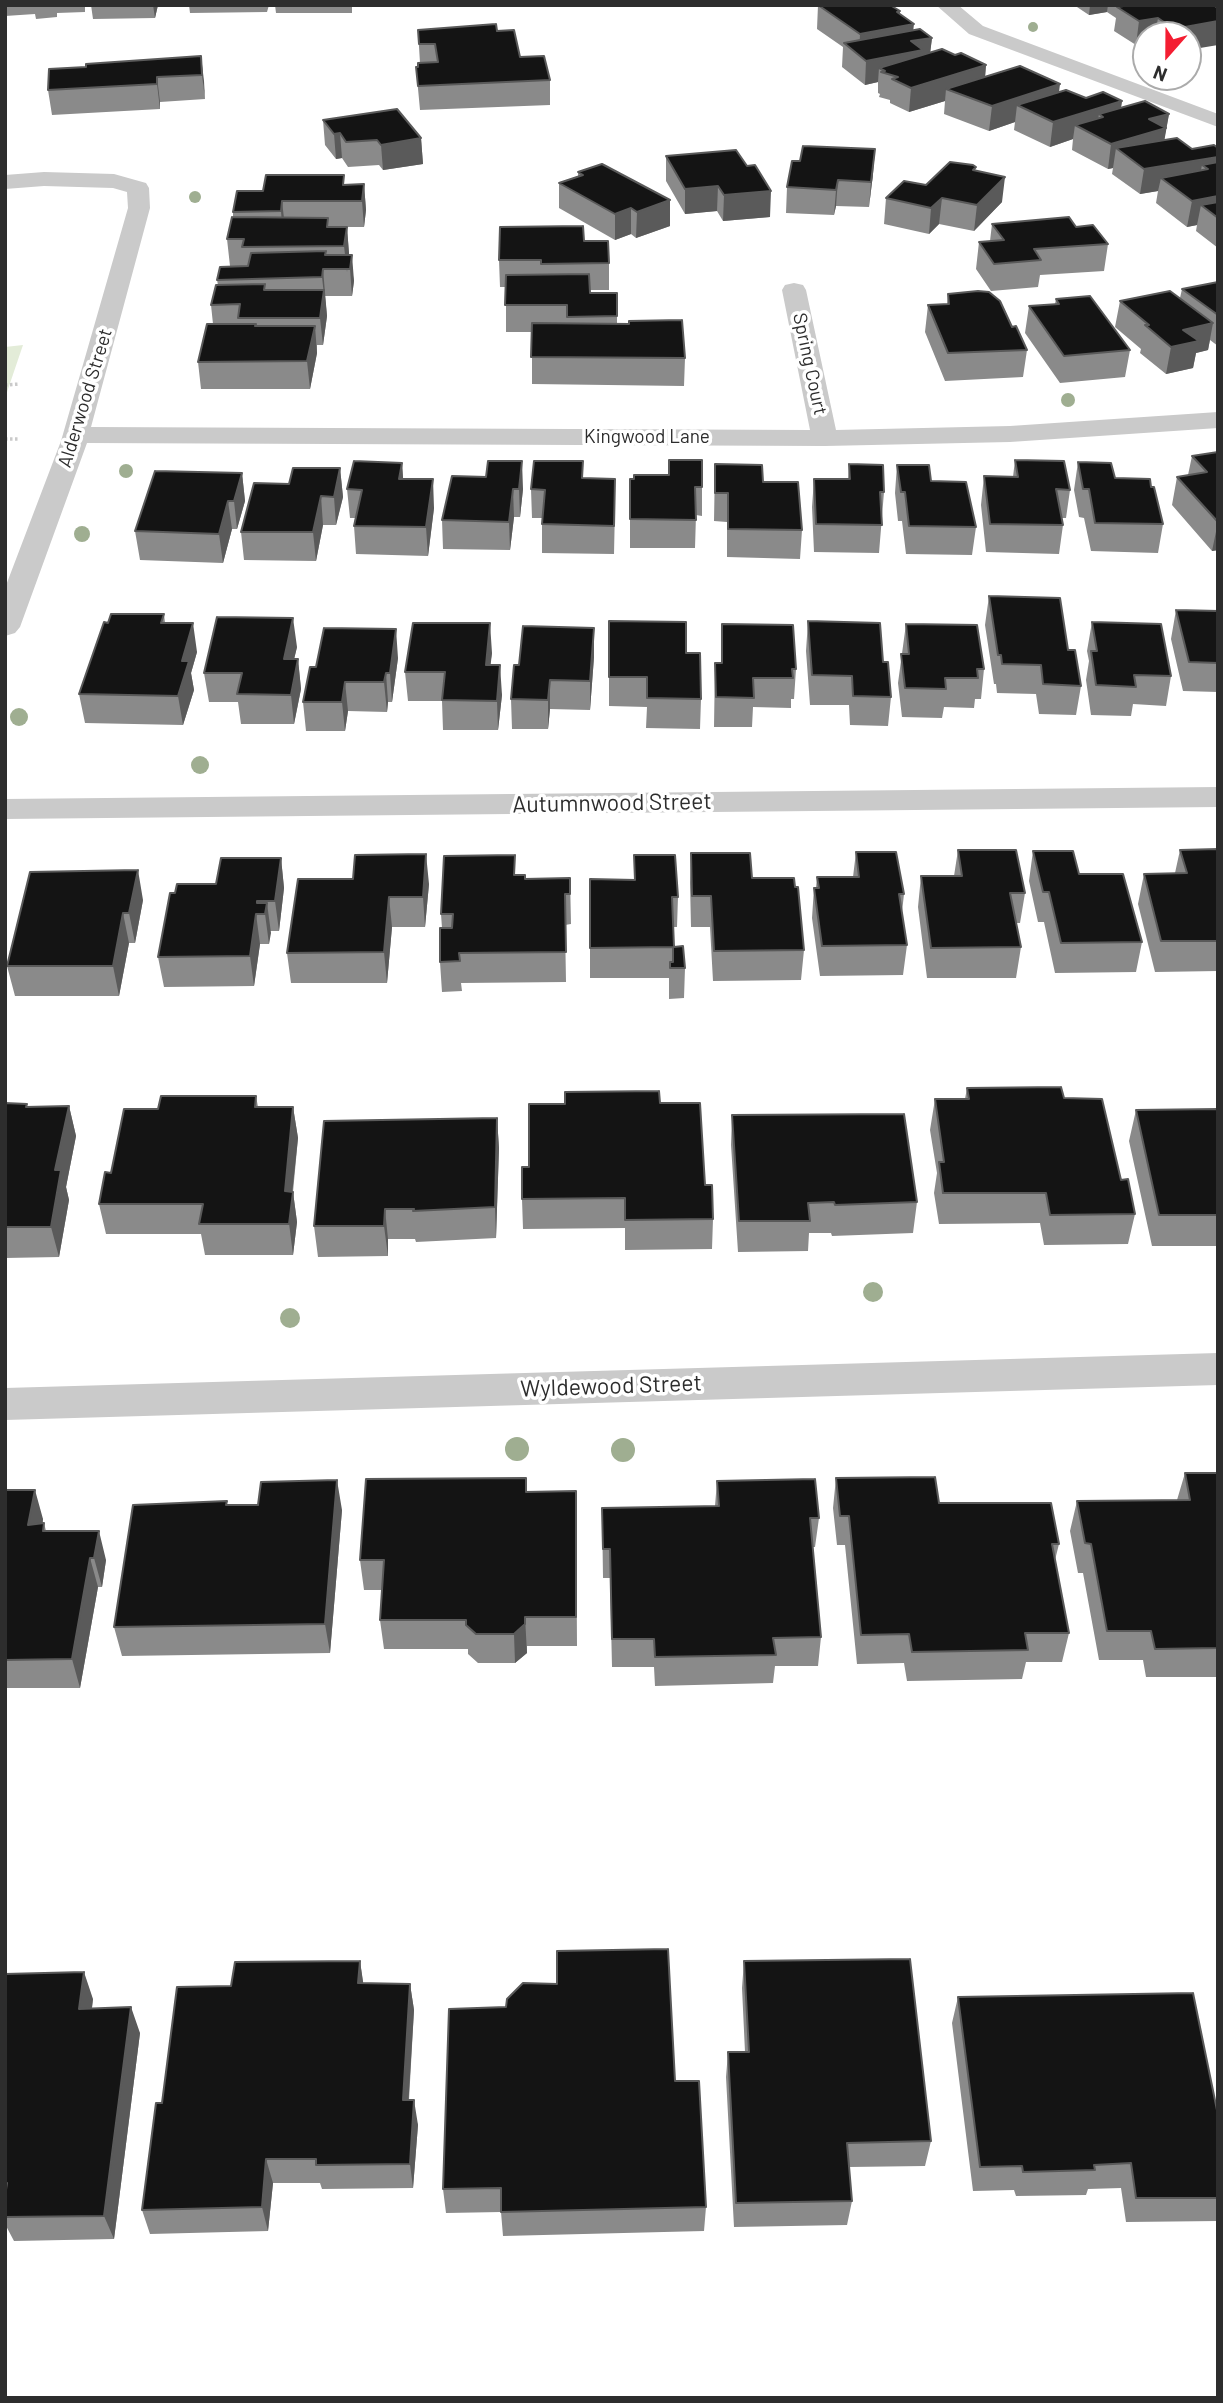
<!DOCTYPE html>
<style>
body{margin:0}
#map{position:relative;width:1223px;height:2403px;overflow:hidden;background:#fff;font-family:Barlow,sans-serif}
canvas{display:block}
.frame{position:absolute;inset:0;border:7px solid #2d2d2d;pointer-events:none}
.north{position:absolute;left:1132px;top:21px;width:70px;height:70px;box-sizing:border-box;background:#fff;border:2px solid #ababab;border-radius:50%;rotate:201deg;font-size:19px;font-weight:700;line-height:28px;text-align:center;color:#2d2d2d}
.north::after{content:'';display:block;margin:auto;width:24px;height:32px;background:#f41e32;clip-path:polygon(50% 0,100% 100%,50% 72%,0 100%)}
</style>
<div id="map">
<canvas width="1223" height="2403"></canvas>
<div class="frame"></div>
<div class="north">N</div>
</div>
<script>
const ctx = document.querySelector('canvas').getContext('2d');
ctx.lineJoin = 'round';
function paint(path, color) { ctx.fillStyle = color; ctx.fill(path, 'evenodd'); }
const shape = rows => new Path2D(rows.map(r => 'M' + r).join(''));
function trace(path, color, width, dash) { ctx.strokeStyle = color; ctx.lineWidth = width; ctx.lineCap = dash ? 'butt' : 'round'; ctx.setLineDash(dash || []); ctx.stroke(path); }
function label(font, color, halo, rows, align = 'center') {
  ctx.font = font + ' Barlow,sans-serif'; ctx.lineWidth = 7; ctx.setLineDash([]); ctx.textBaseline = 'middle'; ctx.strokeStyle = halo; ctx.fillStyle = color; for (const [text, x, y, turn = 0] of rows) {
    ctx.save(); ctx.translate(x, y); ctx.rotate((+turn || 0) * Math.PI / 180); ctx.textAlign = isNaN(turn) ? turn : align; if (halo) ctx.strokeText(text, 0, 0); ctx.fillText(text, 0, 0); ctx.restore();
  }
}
paint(shape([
 [23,345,5,398,5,347]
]), '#e3ecd8');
trace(shape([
 [5,385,20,384],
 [5,439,18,439]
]), '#cacaca', 3.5, [2.5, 2.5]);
paint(shape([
 [936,5,958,5,983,26,1218,114,1218,127,969,34,936,5],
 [44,172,114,174,146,183,149,188,150,208,91,427,810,430,782,290,785,285,794,283,803,285,806,290,836,430,1010,426,1218,412,1218,428,1010,442,825,446,87,443,20,627,15,633,5,636,5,588,61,441,128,208,127,192,113,188,44,186,5,189,5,175,44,172],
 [1218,787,1218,807,5,819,5,799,1218,787],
 [1218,1353,1218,1385,5,1420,5,1388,1218,1353]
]), '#cacaca');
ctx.fillStyle = '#9fae91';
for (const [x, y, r] of [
 [1033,27,5],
 [195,197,6],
 [1068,400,7],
 [126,471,7],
 [82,534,8],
 [19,717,9],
 [200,765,9],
 [873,1292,10],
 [290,1318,10],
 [517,1449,12],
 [623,1450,12]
]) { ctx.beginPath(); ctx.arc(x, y, r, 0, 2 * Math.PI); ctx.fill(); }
paint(shape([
 [5,5,85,5,85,12,57,13,57,17,36,19,35,14,5,16],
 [91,5,158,5,155,18,93,19],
 [189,5,269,5,267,12,190,13],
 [275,5,352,5,352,13,276,13],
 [818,5,900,14,913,30,932,38,930,53,955,55,986,65,985,77,1059,92,1086,98,1122,101,1121,108,1169,114,1164,140,1192,149,1218,148,1218,248,1196,231,1197,225,1187,227,1156,203,1158,191,1140,194,1112,174,1113,168,1108,169,1072,150,1073,139,1050,147,1014,130,1015,122,989,131,944,114,945,101,909,112,890,103,890,100,879,97,880,94,878,93,878,82,865,85,842,67,843,47,817,29],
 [1074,5,1213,5,1188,35,1146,35,1136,45,1114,31,1116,18,1107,12,1089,15],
 [418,30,497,31,520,57,550,80,550,105,420,110,416,67,418,67,420,63],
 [201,56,205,99,160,102,160,109,52,115,48,90,86,67],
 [323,120,421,138,423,164,383,170,379,165,348,167,342,158,336,159,325,145],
 [666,156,770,217,723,221,717,211,685,214,666,181],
 [976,167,975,171,1002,202,974,231,939,224,929,234,884,224,886,198,926,185],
 [578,172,670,226,636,238,631,234,615,240,559,208,559,183,578,176],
 [873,174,869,207,836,206,834,215,786,213,787,187],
 [364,184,366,210,364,227,347,227,349,255,354,281,352,296,325,296,327,316,323,345,317,345,317,353,310,389,201,389,198,362,213,324,211,305,218,285,217,280,244,266,230,266,227,239,233,217,233,212,263,191,345,185],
 [992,224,1076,227,1108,244,1104,271,1040,275,1038,287,991,291,976,269,979,242,990,241],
 [584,241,609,263,609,290,589,290,590,293,617,293,617,324,685,358,684,386,532,384,532,332,506,332,506,287,500,287,499,260],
 [1218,282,1218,346,1210,340,1208,350,1196,353,1193,368,1166,374,1140,353,1141,349,1115,327,1120,301,1180,298,1182,289],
 [948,294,1012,327,1027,350,1023,377,945,381,925,332,928,305,947,304],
 [1056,299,1130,350,1125,377,1060,383,1025,333,1029,306,1055,304],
 [1218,452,1218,550,1212,551,1172,505,1177,477,1188,475,1192,456],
 [1015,460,1070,490,1066,518,1062,518,1063,525,1059,554,986,552,981,505,984,476,1013,477],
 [583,461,583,478,615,507,614,554,542,553,542,518,532,518,531,489],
 [1078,462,1115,478,1151,487,1163,524,1158,553,1091,551,1084,518,1079,517,1074,490],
 [402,463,403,479,434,508,428,556,356,554,354,526,355,518,350,518,347,489],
 [715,464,763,482,802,530,800,559,727,557,727,522,714,521],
 [849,464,884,492,879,553,814,552,812,507,814,479,848,479],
 [897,465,931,481,976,527,972,555,906,554,902,521,898,521,895,493],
 [340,468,343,497,336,525,323,525,316,561,244,560,241,532,289,484],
 [242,473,245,501,237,529,232,529,223,563,140,560,135,531],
 [452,476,523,489,520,517,514,517,510,550,443,549,442,520],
 [630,479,702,487,702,516,696,515,695,548,630,548],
 [989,596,1068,650,1081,686,1076,715,1039,714,1036,694,997,693,996,684,994,684,985,625],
 [1176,610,1218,611,1218,692,1183,691,1171,639],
 [164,614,165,623,197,652,191,673,194,690,183,725,85,723,79,694,108,623],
 [609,621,686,653,701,699,700,729,646,728,647,707,609,706],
 [808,621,883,662,891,697,888,726,850,725,849,705,810,705,806,651],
 [1092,622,1171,676,1166,706,1133,704,1131,716,1091,715,1086,680,1089,661,1087,651],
 [722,624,796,669,794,699,791,699,791,708,753,707,752,727,714,727,715,663,721,663],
 [906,624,984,669,981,699,975,699,974,708,944,707,942,718,902,717,898,683],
 [297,647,294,659,298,659,301,689,294,724,241,724,238,702,209,702,204,673],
 [492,653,490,665,502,695,498,730,443,730,442,701,408,701,405,672],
 [594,657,590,710,550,709,548,729,512,729,511,699,519,665],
 [398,658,392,702,388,702,387,712,348,711,345,731,306,731,303,702,316,667],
 [1218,849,1218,971,1155,972,1138,904,1144,874,1175,873,1180,850],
 [958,850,1025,893,1020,923,1016,923,1021,947,1016,978,927,978,918,907,921,876,954,876],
 [1033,851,1142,942,1136,972,1055,973,1044,922,1038,922,1029,881],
 [856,852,904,894,902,912,907,945,903,975,820,976,812,918,814,888,816,888,817,877,853,877],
 [691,853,752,878,804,950,801,980,713,981,710,927,691,927,690,883],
 [634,855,678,897,677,927,674,927,674,947,685,968,684,998,669,999,669,978,590,978,590,879,634,880],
 [281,858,284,888,279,931,270,931,269,944,260,944,254,986,164,987,158,957,175,893,216,884],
 [516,875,525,879,570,878,571,924,565,925,566,982,461,983,462,991,442,992,440,962,442,928,441,914],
 [298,879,429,884,425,927,392,927,387,983,291,983,287,953],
 [143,900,135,943,129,943,119,996,15,996,7,966],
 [967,1088,1064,1098,1121,1180,1135,1214,1128,1244,1044,1245,1040,1223,939,1224,934,1193,937,1173,930,1130,935,1099,965,1099],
 [256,1096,258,1107,293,1107,298,1138,293,1192,297,1222,293,1255,205,1255,201,1234,106,1234,99,1204,111,1173,158,1109],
 [5,1103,27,1104,27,1107,69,1106,76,1136,66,1187,69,1200,59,1257,5,1258],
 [660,1103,705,1185,713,1219,712,1249,625,1250,625,1228,523,1229,522,1199,529,1167],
 [1218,1109,1218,1246,1152,1246,1129,1141,1136,1110],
 [732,1115,917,1202,913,1233,832,1236,831,1233,809,1233,808,1251,738,1252,731,1145],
 [497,1118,499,1148,496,1238,416,1242,415,1239,388,1239,388,1256,318,1257,314,1226],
 [1185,1473,1218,1473,1218,1677,1146,1677,1143,1660,1099,1660,1083,1573,1078,1573,1070,1531,1077,1501,1177,1500],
 [836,1478,939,1503,1059,1544,1055,1560,1069,1633,1062,1662,1026,1662,1022,1679,907,1681,904,1663,857,1664,845,1545,837,1545,833,1508],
 [717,1481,819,1518,815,1547,813,1547,821,1637,818,1666,775,1666,773,1683,655,1686,654,1667,612,1667,610,1578,603,1578,602,1508,715,1506],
 [5,1490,43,1519,43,1524,44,1523,46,1531,106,1560,102,1587,98,1587,80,1688,5,1688],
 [576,1491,577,1646,527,1646,527,1653,515,1663,478,1663,468,1654,468,1649,384,1649,380,1620,382,1590,364,1590,360,1560,527,1492],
 [227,1505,342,1510,330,1653,122,1656,114,1627],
 [360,1961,363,1983,410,1984,414,2010,409,2100,418,2125,413,2188,322,2189,320,2183,273,2183,268,2231,150,2234,142,2210,162,2103],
 [744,1961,931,2141,925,2166,849,2167,852,2201,847,2225,734,2227,726,2077,728,2052,745,2052,742,1988],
 [5,1974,93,1999,92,2009,140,2033,114,2239,14,2241,5,2224],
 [958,1997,1218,2115,1218,2221,1126,2222,1121,2188,1088,2189,1086,2195,1016,2196,1014,2190,973,2191,952,2023],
 [675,2081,706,2207,704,2231,503,2236,501,2212,446,2213,443,2189]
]), '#8a8a8a');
paint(shape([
 [153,5,158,5,155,18],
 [1090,5,1108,5,1107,12,1089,15],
 [900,11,899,27,914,24,912,41,932,38,929,62,898,77,879,68,878,82,865,85,866,61,859,55,860,34,897,12],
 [1158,18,1155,35,1146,35,1146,43,1136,45,1139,21],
 [1218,21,1218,45,1188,50,1188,35,1173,35,1174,29],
 [201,56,204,81,205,99,202,75],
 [986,65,984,90,946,89,945,101,909,112,911,88],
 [157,77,160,102,160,109,157,84],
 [1060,84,1057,109,1017,105,1015,122,989,131,992,106],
 [1122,101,1118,125,1099,114,1096,132,1075,125,1073,139,1050,147,1053,122],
 [1169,114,1162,154,1116,148,1113,168,1108,169,1111,144,1149,119],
 [340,133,342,158,336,159,334,134],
 [421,138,423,164,383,170,381,145],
 [875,149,873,174,869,207,871,182],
 [1218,157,1218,182,1208,169,1202,165,1198,185,1161,178,1158,191,1140,194,1144,169],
 [1005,177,1002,202,974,231,977,205],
 [838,180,836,206,834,215,836,190],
 [364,184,366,210,364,227,362,201],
 [718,186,717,211,685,214,685,189],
 [771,191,770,217,723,221,724,195],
 [1218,196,1218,218,1201,205,1197,225,1187,227,1192,201],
 [942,198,939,224,929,234,931,208],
 [670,200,670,226,636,238,637,212],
 [282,201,285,227,283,237,281,211],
 [631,208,631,234,615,240,615,214],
 [347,227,349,253,347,272,344,246],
 [352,255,354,281,352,296,350,269],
 [323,269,327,316,323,345,320,318,324,295,322,277],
 [1213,323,1208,350,1196,353,1193,368,1166,374,1171,347,1183,330],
 [315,326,317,353,310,389,307,361],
 [522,461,523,489,520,517,519,489],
 [402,463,404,491,399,479],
 [340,468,343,497,336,525,334,497],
 [242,473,245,501,237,529,234,501],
 [433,479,434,508,428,556,426,527],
 [513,489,514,517,510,550,509,522],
 [321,496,323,525,316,561,313,532],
 [228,501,232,529,223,563,219,534],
 [1218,522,1218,550,1212,551],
 [293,618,297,647,287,689,284,659],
 [193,623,197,652,191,673,194,690,183,725,178,696,182,661],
 [490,623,492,653,487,695,486,665],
 [594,628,594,657,590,710,590,681],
 [396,629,398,658,392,702,390,673],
 [298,659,301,689,294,724,291,695],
 [500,665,502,695,498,730,497,701],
 [386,673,388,702,387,712,384,682],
 [550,680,550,709,548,729,548,700],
 [345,682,348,711,345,731,342,702],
 [426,854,429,884,425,927,423,897],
 [281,858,284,888,279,931,275,901],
 [138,870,143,900,135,943,129,913],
 [389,897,392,927,387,983,384,952],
 [267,903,271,933,269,944,265,914],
 [123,913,129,943,119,996,113,966],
 [256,914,260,944,254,986,250,956],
 [69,1106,76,1136,66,1187,69,1200,59,1257,51,1227,55,1170],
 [293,1107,298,1138,291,1204,293,1192,297,1222,293,1255,285,1191],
 [497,1118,499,1148,496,1238,495,1207],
 [385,1209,388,1239,388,1256,384,1226],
 [337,1480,342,1510,330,1653,325,1624],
 [35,1490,43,1519,37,1554,28,1525],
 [99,1531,106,1560,102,1587,94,1558],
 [90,1558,98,1587,80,1688,72,1659],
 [525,1617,527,1653,515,1663,514,1634],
 [360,1961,364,1988,358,1983],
 [84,1972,93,1999,88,2035,79,2009],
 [410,1984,414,2010,407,2125,403,2100],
 [131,2007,140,2033,114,2239,104,2216],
 [414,2100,418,2125,413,2188,410,2164],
 [266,2159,273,2183,268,2231,262,2207]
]), '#5a5a5a');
const building = shape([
 [818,5,890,5,900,11,897,12,914,24,860,34,818,5],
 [1130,5,1213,5,1218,8,1218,21,1174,29,1158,18,1139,21,1117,7,1130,5],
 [496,24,497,31,514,30,520,57,544,56,550,80,418,86,416,67,418,67,418,63,438,62,435,44,419,44,418,30,496,24],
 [920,29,932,38,911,41,923,50,866,61,844,43,920,29],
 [942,49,955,55,961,53,986,65,911,88,892,79,898,77,881,72,885,71,879,68,942,49],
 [201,56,202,75,157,77,157,84,48,90,49,69,86,67,86,64,201,56],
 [1020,66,1060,84,992,106,946,89,1020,66],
 [1066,90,1086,98,1103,92,1122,101,1053,122,1017,105,1066,90],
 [1145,101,1169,114,1149,119,1166,128,1111,144,1075,125,1103,117,1099,114,1145,101],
 [397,109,421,138,381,145,377,140,346,142,340,133,334,134,323,120,397,109],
 [1177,138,1192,149,1214,145,1218,148,1218,157,1144,169,1116,148,1177,138],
 [803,146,875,149,871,182,838,180,836,190,787,187,792,161,800,161,803,146],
 [736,150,747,166,755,165,771,191,724,195,718,186,685,189,666,156,736,150],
 [950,162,973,165,976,167,973,170,1005,177,977,205,942,198,931,208,886,198,904,181,926,185,950,162],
 [1218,162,1218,196,1192,201,1161,178,1208,169,1202,165,1218,162],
 [602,164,670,200,637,212,631,208,615,214,559,183,583,175,578,172,602,164],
 [266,175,344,175,343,185,364,184,362,201,282,201,281,211,233,212,237,191,263,191,266,175],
 [1218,202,1218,218,1201,205,1218,202],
 [232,217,328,218,327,227,347,227,344,246,242,247,244,239,227,239,232,217],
 [1069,217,1076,227,1093,225,1108,244,1034,249,1041,260,994,264,979,242,1004,240,992,224,1069,217],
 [583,226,584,241,608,241,609,263,541,264,541,260,499,260,500,227,583,226],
 [326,251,325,255,352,255,350,269,323,269,322,277,217,280,220,267,248,266,251,253,326,251],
 [589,274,590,293,617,293,617,316,567,317,567,305,505,305,506,275,589,274],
 [1218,282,1218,315,1182,289,1218,282],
 [265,284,264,290,324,290,320,318,238,318,240,304,211,305,216,285,265,284],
 [978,291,989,292,1000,301,1012,327,1016,326,1027,350,948,353,928,305,949,304,948,294,978,291],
 [1170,291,1213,323,1183,330,1199,341,1171,347,1145,325,1149,325,1120,301,1170,291],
 [1090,296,1130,350,1064,356,1029,306,1059,304,1056,299,1090,296],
 [682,320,685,358,531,357,532,323,629,324,629,321,682,320],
 [207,324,256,324,255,326,315,326,307,361,198,362,207,324],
 [1218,452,1218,522,1177,477,1207,472,1192,456,1218,452],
 [669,460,702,460,702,487,695,487,696,520,630,519,630,479,634,479,634,475,669,475,669,460],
 [1015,460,1064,461,1070,490,1056,489,1063,525,990,524,984,476,1018,477,1015,460],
 [354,461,402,463,399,479,433,479,426,527,354,526,362,490,347,489,354,461],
 [488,461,522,461,519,489,513,489,509,522,442,520,452,476,486,477,488,461],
 [534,461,583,461,582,478,615,479,614,526,542,524,545,490,531,489,534,461],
 [1078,462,1111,463,1115,478,1150,479,1151,487,1154,487,1163,524,1095,523,1089,489,1083,489,1078,462],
 [715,464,762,465,763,482,798,482,802,530,728,529,728,493,715,493,715,464],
 [849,464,883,465,884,492,880,492,882,525,816,524,814,479,850,479,849,464],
 [897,465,929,465,931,481,966,482,976,527,909,526,905,492,901,492,897,465],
 [293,468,340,468,334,497,321,496,313,532,241,532,254,483,289,484,293,468],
 [155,471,242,473,234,501,228,501,219,534,135,531,155,471],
 [989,596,1060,598,1068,650,1075,650,1081,686,1043,684,1041,665,1002,664,1001,655,998,655,989,596],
 [1176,610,1218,611,1218,663,1189,662,1176,610],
 [111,614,164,614,161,623,193,623,182,661,189,661,178,696,79,694,104,622,108,623,111,614],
 [217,617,293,618,284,659,298,659,291,695,237,694,242,673,204,673,217,617],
 [609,621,686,622,686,653,700,653,701,699,647,698,647,677,609,677,609,621],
 [808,621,880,623,883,662,888,662,891,697,853,696,852,676,812,675,808,621],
 [1092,622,1161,624,1171,676,1134,675,1136,687,1096,685,1091,651,1097,651,1092,622],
 [413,623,490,623,486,665,500,665,497,701,442,700,445,672,405,672,413,623],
 [722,624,793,625,796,669,792,669,793,678,753,678,754,698,716,697,715,663,722,663,722,624],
 [906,624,977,625,984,669,977,669,978,678,945,678,946,689,905,688,901,654,909,654,906,624],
 [523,626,594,628,590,681,550,680,548,700,511,699,514,665,519,665,523,626],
 [324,628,396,629,390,673,386,673,384,682,345,682,342,702,303,702,310,667,316,667,324,628],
 [1218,849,1218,941,1161,941,1144,874,1187,873,1180,850,1218,849],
 [958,850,1016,850,1025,893,1010,893,1021,947,931,948,921,876,962,876,958,850],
 [1033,851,1073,851,1079,874,1123,874,1142,942,1061,943,1049,892,1043,892,1033,851],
 [856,852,896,852,904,894,899,894,907,945,822,946,814,888,819,888,817,877,859,877,856,852],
 [691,853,750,853,752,878,794,878,795,887,798,887,804,950,714,951,711,896,692,896,691,853],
 [426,854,423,897,389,897,384,952,287,953,298,879,353,879,355,855,426,854],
 [515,855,514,875,525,875,525,879,570,878,570,894,565,894,566,952,459,953,460,961,440,962,440,928,452,928,453,914,441,914,444,856,515,855],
 [634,855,675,855,678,897,672,897,674,947,683,946,685,968,670,968,670,962,673,962,673,947,590,948,590,879,635,880,634,855],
 [221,858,281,858,275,901,257,901,257,903,267,903,265,914,256,914,250,956,158,957,170,893,175,893,177,884,216,884,221,858],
 [138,870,129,913,123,913,113,966,7,966,30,872,138,870],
 [1061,1087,1064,1098,1102,1099,1121,1180,1128,1179,1135,1214,1050,1215,1046,1193,943,1193,939,1162,944,1162,935,1099,969,1099,967,1088,1061,1087],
 [659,1091,660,1103,700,1103,705,1185,712,1185,713,1219,625,1220,625,1198,522,1199,522,1167,529,1167,529,1104,565,1104,565,1092,659,1091],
 [161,1096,256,1096,255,1107,293,1107,285,1191,293,1192,289,1224,199,1224,203,1204,99,1204,105,1172,111,1173,124,1109,158,1109,161,1096],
 [5,1103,27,1104,26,1107,69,1106,55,1170,61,1170,51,1227,5,1227,5,1103],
 [1218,1109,1218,1215,1159,1215,1136,1110,1218,1109],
 [904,1114,917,1202,835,1205,834,1202,808,1203,810,1221,739,1221,732,1115,904,1114],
 [497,1118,495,1207,413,1211,414,1209,385,1209,384,1226,314,1226,324,1121,497,1118],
 [1185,1473,1218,1473,1218,1648,1155,1649,1151,1631,1107,1631,1091,1544,1085,1543,1077,1501,1190,1500,1185,1473],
 [935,1477,939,1503,1051,1503,1059,1544,1052,1544,1069,1633,1025,1633,1028,1650,912,1652,909,1634,861,1635,849,1516,840,1516,836,1478,935,1477],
 [526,1478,526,1492,576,1491,576,1617,525,1617,525,1624,514,1634,476,1634,466,1625,466,1620,380,1620,384,1560,360,1560,366,1479,526,1478],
 [815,1479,819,1518,810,1518,821,1637,773,1638,776,1655,655,1657,654,1639,612,1639,610,1549,603,1549,602,1508,719,1506,717,1481,815,1479],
 [337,1480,325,1624,114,1627,133,1505,227,1501,226,1505,258,1505,261,1482,337,1480],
 [5,1490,35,1490,28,1525,44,1523,43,1531,99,1531,94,1558,90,1558,72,1659,5,1660,5,1490],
 [668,1949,675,2081,699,2081,706,2207,501,2212,501,2188,443,2189,449,2009,506,2007,507,1999,523,1983,557,1984,557,1951,668,1949],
 [910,1959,931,2141,847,2143,852,2201,736,2203,728,2052,749,2052,744,1961,910,1959],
 [360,1961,358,1983,410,1984,403,2100,414,2100,410,2164,316,2165,316,2159,266,2159,262,2207,142,2210,156,2103,162,2103,177,1987,231,1986,235,1962,360,1961],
 [84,1972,79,2009,131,2007,104,2216,5,2217,5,2196,7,2183,5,2184,5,1974,84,1972],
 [1193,1993,1218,2115,1218,2198,1136,2198,1131,2163,1094,2165,1095,2170,1023,2172,1022,2166,980,2167,958,1997,1193,1993]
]);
paint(building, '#141414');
trace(building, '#5a5a5a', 2);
label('19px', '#2d2d2d', '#fff', [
 ["Spring Court",810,364,78],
 ["Alderwood Street",85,398,-73],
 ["Kingwood Lane",647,437]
]);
label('23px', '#2d2d2d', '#fff', [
 ["Autumnwood Street",612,803,-1],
 ["Wyldewood Street",611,1386,-2]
]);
</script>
